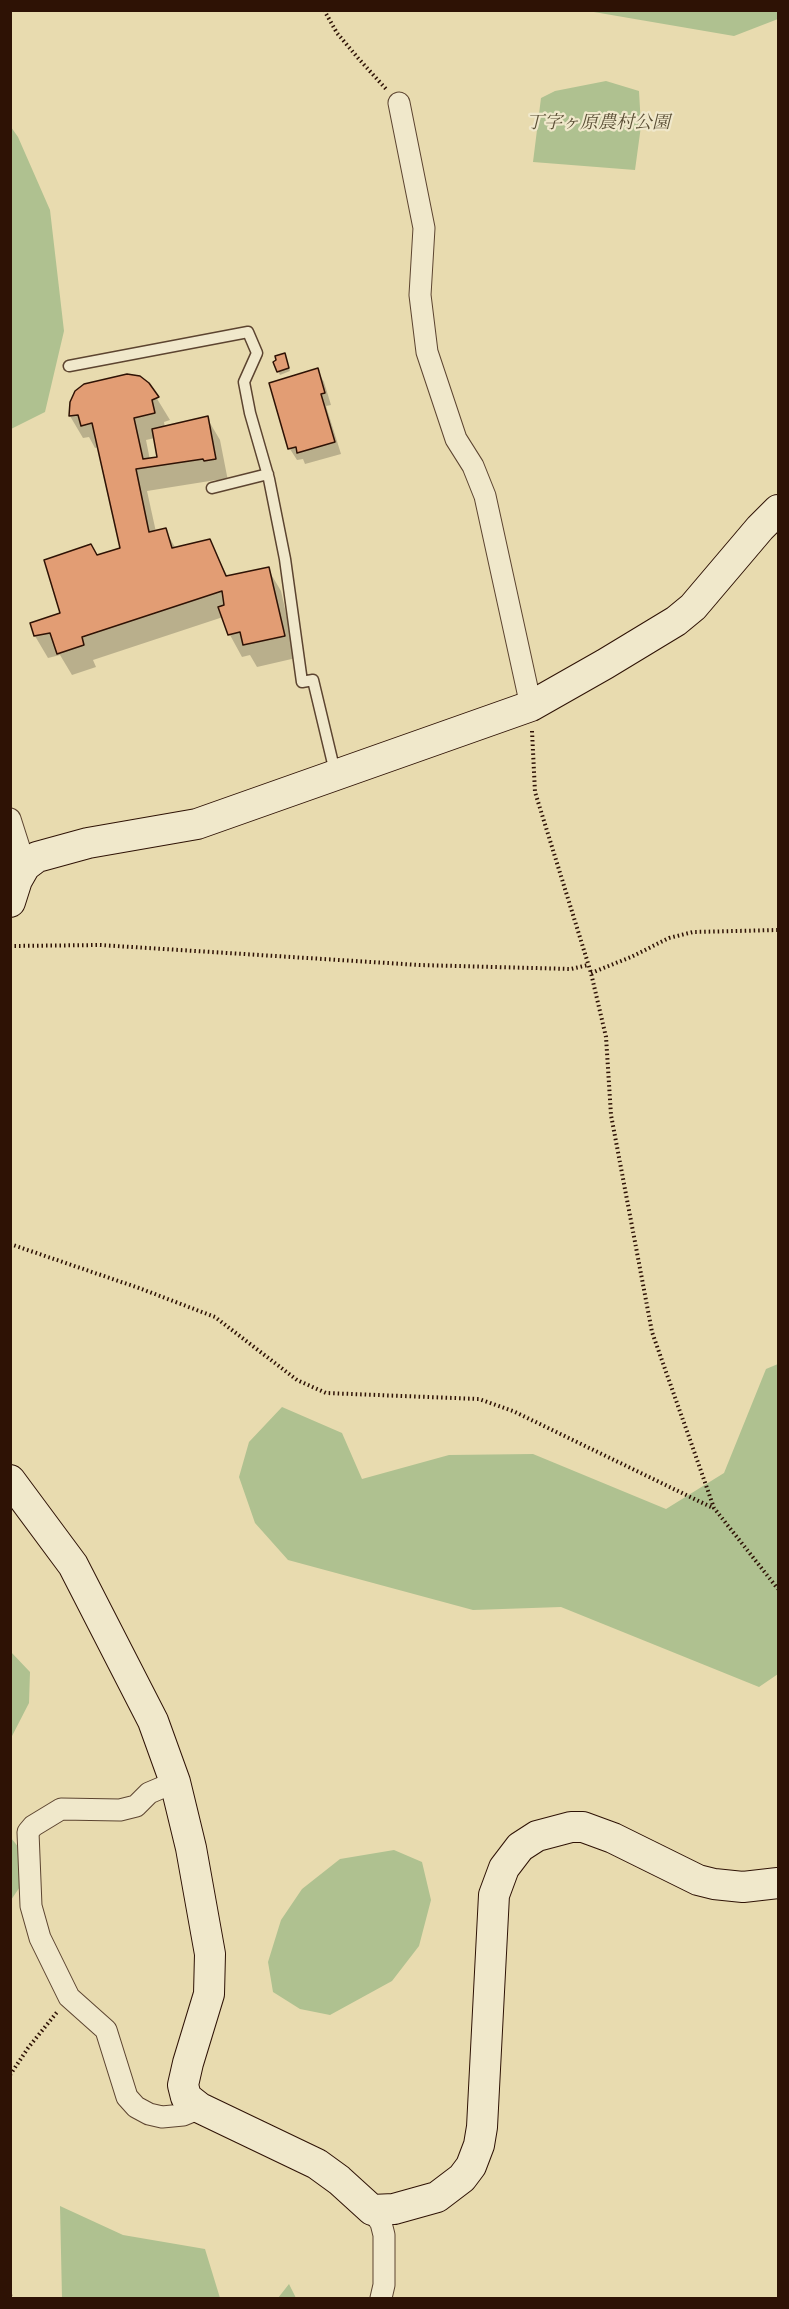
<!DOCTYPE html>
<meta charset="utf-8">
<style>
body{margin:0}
#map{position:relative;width:789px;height:2309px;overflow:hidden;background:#e8dbaf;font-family:"IM FELL Double Pica",serif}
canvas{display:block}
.frame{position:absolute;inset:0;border:12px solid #2e1205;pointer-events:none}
</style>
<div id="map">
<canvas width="789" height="2309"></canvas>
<div class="frame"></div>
</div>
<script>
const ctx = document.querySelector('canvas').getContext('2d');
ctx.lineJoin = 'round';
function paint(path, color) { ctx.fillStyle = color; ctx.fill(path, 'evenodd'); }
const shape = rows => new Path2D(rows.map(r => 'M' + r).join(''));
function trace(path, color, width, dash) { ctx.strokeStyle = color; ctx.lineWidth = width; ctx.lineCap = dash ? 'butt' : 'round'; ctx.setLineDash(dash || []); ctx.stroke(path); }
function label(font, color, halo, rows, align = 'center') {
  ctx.font = font + ' "IM FELL Double Pica","Noto Serif JP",serif'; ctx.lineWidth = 4.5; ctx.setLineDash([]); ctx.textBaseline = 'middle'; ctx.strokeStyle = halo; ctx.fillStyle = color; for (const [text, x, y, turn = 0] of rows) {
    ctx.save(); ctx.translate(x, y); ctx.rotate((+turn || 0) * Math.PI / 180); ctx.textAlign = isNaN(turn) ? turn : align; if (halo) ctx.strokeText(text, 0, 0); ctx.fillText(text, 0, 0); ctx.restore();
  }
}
paint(shape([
 [778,10,778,19,734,36,588,11],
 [606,81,639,91,641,126,635,170,533,162,541,98,555,91],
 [11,127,18,137,50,210,64,331,45,412,11,429],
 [778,1364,778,1674,759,1687,561,1607,473,1610,288,1560,255,1523,239,1477,249,1442,282,1407,342,1433,362,1479,449,1455,533,1454,666,1509,724,1473,766,1369],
 [11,1652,30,1672,29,1703,11,1738],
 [11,1838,34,1866,11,1900],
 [394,1850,422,1862,431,1900,419,1946,392,1981,330,2015,300,2009,273,1992,268,1962,281,1920,302,1889,340,1859],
 [60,2206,123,2235,205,2249,220,2298,62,2298],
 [289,2284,296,2298,278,2298]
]), '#afc190');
paint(shape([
 [286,358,290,371,280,375,278,371],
 [317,370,324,382,331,405,326,406,341,454,305,464,303,459,297,460,290,449,271,384],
 [148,384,170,420,164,422,165,428,207,418,220,440,228,481,218,483,216,480,147,491,156,532,165,530,176,549,209,541,228,577,268,569,281,591,296,658,257,667,250,655,242,657,230,635,223,617,93,660,96,667,72,675,60,655,48,658,35,636,62,614,97,557,121,550,99,447,95,448,89,437,83,438,70,416],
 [155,438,158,458,150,460,146,440]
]), '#0003');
const building = shape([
 [285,353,289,368,277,372,273,362,276,360,275,356,285,353],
 [318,368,325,393,321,394,335,442,297,453,296,447,288,449,269,383,318,368],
 [127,374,140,376,149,383,159,397,152,400,155,413,134,418,143,459,157,457,152,429,208,416,216,459,204,461,203,459,136,469,149,532,166,528,172,548,210,539,226,576,269,567,285,636,243,645,240,632,228,635,218,607,224,605,222,591,82,637,84,645,57,654,50,633,34,636,30,623,60,613,44,560,91,544,97,555,120,548,92,423,81,426,78,415,69,416,70,402,75,391,84,384,127,374]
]);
paint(building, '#e29d74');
trace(building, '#2e1205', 1.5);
const lane = shape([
 [69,366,248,332,257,353,244,382,250,413,269,479,285,559,302,682,313,680,335,772],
 [212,488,268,474]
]);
const street = shape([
 [399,103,424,228,420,295,427,352,456,439,473,466,485,496,531,706],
 [10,819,25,866],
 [175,1782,149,1793,136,1806,120,1810,61,1809,33,1826,28,1832,31,1906,40,1938,69,1997,106,2030,127,2097,136,2107,149,2114,162,2117,183,2115,200,2108],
 [372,2210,381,2223,384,2235,384,2285,381,2298]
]);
const secondary = shape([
 [10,902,17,880,25,866,37,857,88,843,197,824,531,706,605,664,676,621,693,607,760,528,778,510],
 [10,1480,73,1565,153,1721,175,1782,191,1848,210,1954,209,1994,188,2063,183,2085,186,2097,200,2108,317,2164,339,2180,372,2210,394,2209,437,2197,462,2178,471,2166,479,2145,482,2127,494,1895,504,1868,520,1847,537,1836,571,1827,583,1827,613,1838,698,1880,714,1884,743,1887,778,1883]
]);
trace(lane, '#5c4430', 13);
trace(street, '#5c4430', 23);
trace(secondary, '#2e1205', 32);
trace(shape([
 [324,10,337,33,358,58,386,89],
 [532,731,535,792,591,973,606,1037,611,1115,652,1332,714,1508,778,1589],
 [10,946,100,945,419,965,571,969,588,965],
 [591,973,631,957,669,938,693,932,778,930],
 [10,1244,139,1288,215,1317,297,1380,326,1393,479,1399,513,1411,713,1508],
 [10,2075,28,2048,58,2011],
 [10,2295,12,2298]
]), '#2e1205', 4, [1.5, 3]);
trace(lane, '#f0e8cb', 10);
trace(street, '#f0e8cb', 21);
trace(secondary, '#f0e8cb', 30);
label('italic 18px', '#5b4f36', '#f0e8cb', [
 ["丁字ヶ原農村公園",598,124]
]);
</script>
